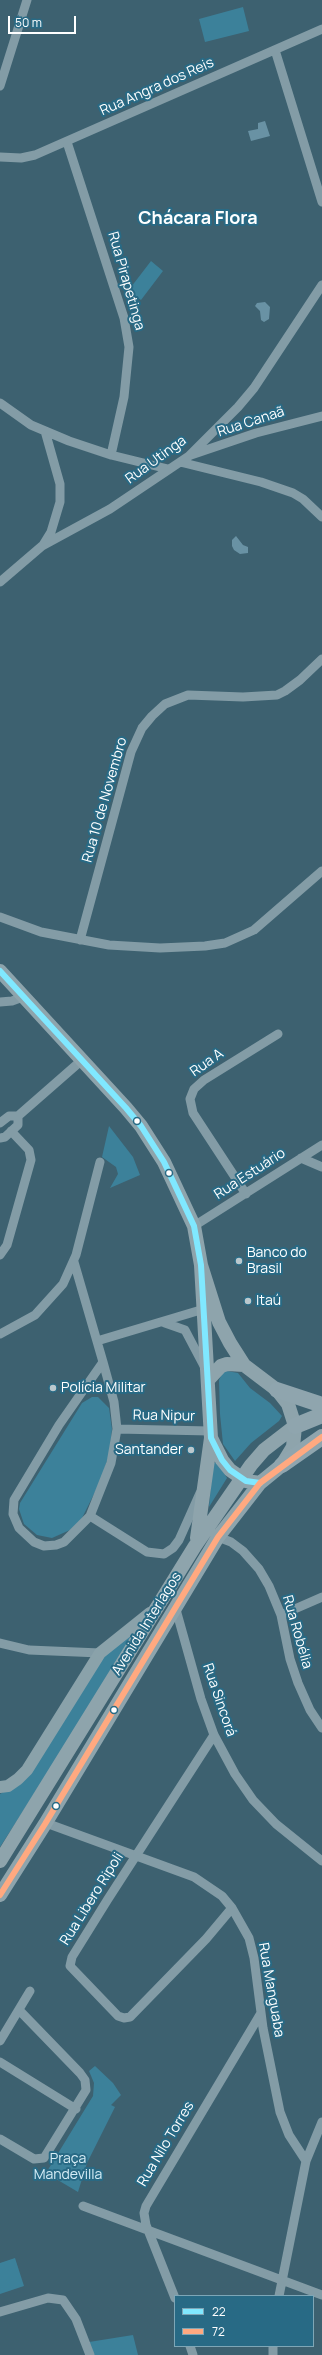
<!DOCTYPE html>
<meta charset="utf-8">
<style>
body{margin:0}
#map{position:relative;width:322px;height:2355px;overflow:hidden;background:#3d6170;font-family:Manrope,sans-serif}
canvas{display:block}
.legend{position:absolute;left:174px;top:2295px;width:140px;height:52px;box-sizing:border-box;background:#286a85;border:1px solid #7ea6b6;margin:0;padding:5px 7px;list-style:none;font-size:12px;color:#fff}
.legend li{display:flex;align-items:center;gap:8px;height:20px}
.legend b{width:20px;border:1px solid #7ea6b6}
.scale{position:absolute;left:8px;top:16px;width:68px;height:18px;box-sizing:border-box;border:2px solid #fff;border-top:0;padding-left:5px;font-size:12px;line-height:14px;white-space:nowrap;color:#fff;-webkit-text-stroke:3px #286a85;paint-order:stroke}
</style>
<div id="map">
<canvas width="322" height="2355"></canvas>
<ul class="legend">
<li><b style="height:5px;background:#80e8ff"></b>22</li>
<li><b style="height:5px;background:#ffa980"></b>72</li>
</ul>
<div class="scale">50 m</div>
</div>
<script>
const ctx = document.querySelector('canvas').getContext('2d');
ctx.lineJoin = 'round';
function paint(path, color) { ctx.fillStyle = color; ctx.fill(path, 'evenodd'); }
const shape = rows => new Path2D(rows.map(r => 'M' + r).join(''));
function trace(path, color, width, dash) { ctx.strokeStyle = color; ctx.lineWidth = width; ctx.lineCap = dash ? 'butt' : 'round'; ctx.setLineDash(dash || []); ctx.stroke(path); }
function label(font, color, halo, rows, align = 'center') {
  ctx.font = font + ' Manrope,sans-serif'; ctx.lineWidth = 4; ctx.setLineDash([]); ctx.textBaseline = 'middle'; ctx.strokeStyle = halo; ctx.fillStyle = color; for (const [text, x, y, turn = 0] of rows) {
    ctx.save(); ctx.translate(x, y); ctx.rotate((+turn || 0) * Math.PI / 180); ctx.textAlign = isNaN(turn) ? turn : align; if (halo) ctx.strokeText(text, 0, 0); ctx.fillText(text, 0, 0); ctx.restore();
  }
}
paint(shape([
 [243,7,249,31,205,42,199,19],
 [151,261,163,271,141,300,128,291],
 [109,1126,133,1157,140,1175,110,1188,118,1174,116,1167,102,1157],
 [227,1371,238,1373,250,1388,270,1403,282,1416,279,1421,251,1443,235,1461,223,1444,220,1414,219,1380,223,1372],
 [92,1397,98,1397,109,1408,112,1429,109,1455,100,1482,81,1520,70,1530,52,1538,37,1535,24,1524,19,1509,20,1503,82,1403],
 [217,1462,227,1478,209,1507,213,1463],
 [146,1620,0,1847,0,1794,28,1777,102,1655],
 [95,2066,113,2083,121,2095,111,2105,115,2107,87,2163,78,2192,46,2173,93,2096,94,2083,89,2071],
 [15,2258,24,2286,0,2294,0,2263],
 [133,2335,138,2355,94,2355,89,2342]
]), '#3c819a');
paint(shape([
 [265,121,270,136,251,141,248,131,258,129,258,123],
 [265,302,270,307,269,319,264,322,261,320,260,311,255,306,257,303],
 [236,536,243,545,248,547,248,553,240,554,234,550,232,546,232,540]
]), '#6992a4');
trace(shape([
 [275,50,322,202],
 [0,86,27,0],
 [67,142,124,318,129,347,124,397,111,455],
 [0,157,21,158,35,155,322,29],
 [0,403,31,425,69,441,111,455,168,469],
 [191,455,256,433,322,416],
 [180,462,261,482,293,493,303,499,322,517],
 [43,545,51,532,60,502,60,484,45,431],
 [0,582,42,546,110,509,189,456,238,407,254,388,322,285],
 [0,917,41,932,109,945,160,948,205,946,225,943,254,930,322,871],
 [80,940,131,752,142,728,152,716,165,704,188,695,243,697,277,695,285,691,300,680,322,659],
 [0,1002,12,1001,23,997],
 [18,1116,82,1060],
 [0,1123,9,1116,18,1116,18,1125,5,1137,0,1138],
 [301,1158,322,1167],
 [246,1194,193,1113,190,1099,194,1089,204,1080,278,1034],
 [194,1226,322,1145],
 [0,1255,7,1245,31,1160,29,1150,11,1131],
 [74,1262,103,1362],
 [165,1323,185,1330,204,1366],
 [0,1334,35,1315,63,1284,76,1255,100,1162],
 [97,1341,204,1309],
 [103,1362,114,1402,117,1429,111,1463,90,1516,64,1542,56,1545,44,1546,34,1542,19,1528,13,1514,14,1500,59,1425,103,1362],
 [117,1429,210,1431],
 [90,1516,147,1552,164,1554,173,1548,179,1540,200,1493],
 [218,1537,231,1542,243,1551,259,1569,269,1586,281,1615,290,1659,298,1683,310,1710,322,1728],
 [175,1606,201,1699,214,1735,235,1774,253,1800,276,1824,322,1861],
 [281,1615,322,1597],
 [0,1643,29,1650,100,1653],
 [214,1735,108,1899,72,1957,70,1966,118,2016,124,2018,130,2017,206,1939,232,1908],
 [46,1823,194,1877,222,1896,232,1908,249,1938,254,1958,263,2028,280,2112,289,2135,306,2161],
 [0,2041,30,1991],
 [0,2062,76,2109],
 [0,2139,34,2159,44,2158,86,2090,85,2080,80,2073,19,2010],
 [83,2206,322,2295],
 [279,2296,306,2161,322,2122],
 [175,2298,146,2225,144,2213,146,2206,261,2013],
 [0,2312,48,2298,63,2300,76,2319,90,2355],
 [190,2346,193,2355],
 [273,2355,273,2346]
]), '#839ca6', 9);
trace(shape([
 [0,1787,8,1786,18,1779,27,1770,100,1653,150,1613]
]), '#8aa2aa', 12);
trace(shape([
 [0,971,126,1108,141,1126,164,1162,194,1226,201,1265,211,1438,222,1460,230,1470,246,1481,260,1483],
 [208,1380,221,1366,227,1364,244,1365],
 [197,1538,211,1438],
 [0,1861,195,1546,251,1465,264,1450,295,1426],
 [0,1895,45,1824,218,1537,260,1483,282,1465,293,1447,295,1426,288,1404,277,1390,244,1365,230,1343,219,1322,201,1265]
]), '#8ea4ac', 14);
trace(shape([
 [277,1390,322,1405],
 [295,1426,322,1415],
 [282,1465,322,1437]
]), '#8fa5ae', 16);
trace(shape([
 [0,971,126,1108,141,1126,164,1162,194,1226,201,1265,211,1438,222,1460,230,1470,246,1481,260,1483]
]), '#80e8ff', 6);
trace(shape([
 [0,1895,45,1824,218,1537,260,1483,322,1437]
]), '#ffa980', 6);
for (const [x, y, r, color] of [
 [137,1121,3.5,"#fff"],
 [169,1173,3.5,"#fff"],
 [239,1261,4,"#bbc8cd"],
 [248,1301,4,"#bbc8cd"],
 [53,1388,4,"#bbc8cd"],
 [191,1450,4,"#bbc8cd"],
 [114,1710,3.5,"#fff"],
 [56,1806,3.5,"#fff"]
]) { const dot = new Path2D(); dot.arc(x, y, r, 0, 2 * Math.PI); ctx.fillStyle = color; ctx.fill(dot); trace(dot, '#286a85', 1.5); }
label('14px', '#fff', '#286a85', [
 ["Rua Angra dos Reis",157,87,-24],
 ["Rua Pirapetinga",126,281,74],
 ["Rua Canaã",251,422,-18],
 ["Rua Utinga",156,460,-36],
 ["Rua 10 de Novembro",105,800,-74],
 ["Rua A",207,1063,-35],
 ["Rua Estuário",250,1174,-33],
 ["Rua Nipur",164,1416,1],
 ["Avenida Interlagos",147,1624,-58],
 ["Rua Robélia",297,1632,74],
 ["Rua Sincorá",219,1700,71],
 ["Rua Libero Ripoli",92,1899,-58],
 ["Rua Manguaba",271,1990,80],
 ["Rua Nilo Torres",166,2144,-59]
]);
label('14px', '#fff', '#286a85', [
 ["Banco do",247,1253],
 ["Brasil",247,1269],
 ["Itaú",256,1301],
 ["Polícia Militar",61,1388],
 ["Santander",183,1450,"right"]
], 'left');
label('14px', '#d6edf6', '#286a85', [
 ["Praça",68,2159],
 ["Mandevilla",68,2175]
]);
label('bold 18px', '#fff', '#286a85', [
 ["Chácara Flora",198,219]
]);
</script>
